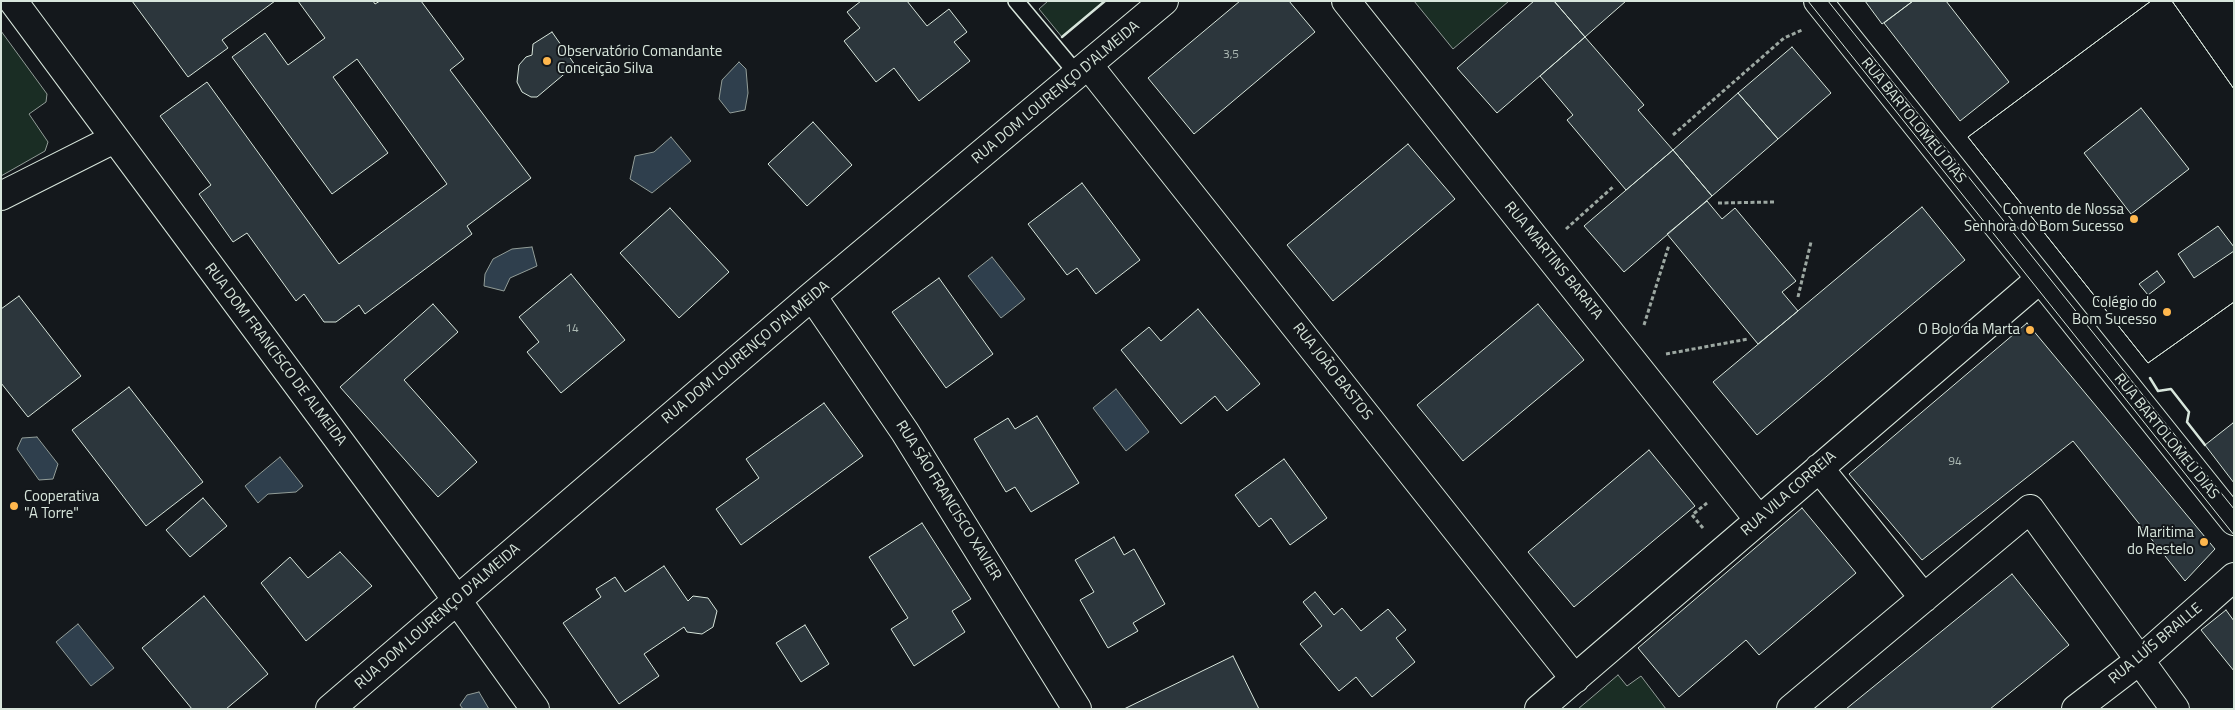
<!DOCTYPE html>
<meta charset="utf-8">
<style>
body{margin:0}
#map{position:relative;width:2235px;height:710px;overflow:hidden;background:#14181c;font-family:"Titillium Web",sans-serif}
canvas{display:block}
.frame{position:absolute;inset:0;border:2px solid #d8e6dc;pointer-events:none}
</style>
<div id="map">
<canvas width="2235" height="710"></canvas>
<div class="frame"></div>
</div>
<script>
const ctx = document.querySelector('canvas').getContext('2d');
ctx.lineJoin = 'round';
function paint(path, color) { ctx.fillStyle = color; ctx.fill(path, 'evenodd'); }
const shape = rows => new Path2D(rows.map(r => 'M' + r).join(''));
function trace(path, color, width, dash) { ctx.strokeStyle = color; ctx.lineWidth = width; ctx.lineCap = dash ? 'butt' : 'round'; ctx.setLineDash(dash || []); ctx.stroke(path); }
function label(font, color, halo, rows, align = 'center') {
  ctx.font = font + ' "Titillium Web",sans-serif'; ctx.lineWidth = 4; ctx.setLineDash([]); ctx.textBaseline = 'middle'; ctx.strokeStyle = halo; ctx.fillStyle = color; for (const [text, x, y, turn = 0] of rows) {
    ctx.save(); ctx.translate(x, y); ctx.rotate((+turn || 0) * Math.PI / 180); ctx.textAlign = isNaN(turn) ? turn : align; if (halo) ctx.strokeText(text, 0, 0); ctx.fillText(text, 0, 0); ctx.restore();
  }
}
const green = shape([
 [1048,1,1105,1,1062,37,1039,9,1048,1],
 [1414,1,1509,1,1453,49,1414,1],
 [1,31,47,94,46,102,29,114,48,142,45,151,1,176,1,31],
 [1618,675,1627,686,1641,676,1666,709,1578,709,1618,675]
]);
paint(green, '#1a2d24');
trace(green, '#939e99', 1);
const water = shape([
 [739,62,746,69,748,93,745,110,730,113,719,99,722,80,739,62],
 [671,137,691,161,652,193,630,179,635,156,654,152,671,137],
 [532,247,537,266,510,278,504,291,484,286,485,274,493,259,512,249,532,247],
 [992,257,1025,299,1001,318,968,276,992,257],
 [1116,389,1149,432,1126,451,1093,408,1116,389],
 [37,437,58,464,53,479,39,480,17,449,22,438,37,437],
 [280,457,303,486,296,492,268,494,258,503,245,486,280,457],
 [78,624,114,668,91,686,56,642,78,624],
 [479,692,489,709,463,709,460,705,467,695,479,692]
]);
paint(water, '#2f3f4d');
trace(water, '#939e99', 1);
const building = shape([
 [132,1,275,1,222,40,228,48,188,77,132,1],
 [298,1,373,1,375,4,380,1,421,1,464,59,450,70,531,178,467,226,472,234,365,314,359,305,336,322,324,322,304,294,296,301,247,233,233,242,199,194,211,185,160,116,207,82,339,264,447,184,357,59,333,77,388,153,332,194,232,57,265,33,288,65,325,38,298,1],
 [861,1,907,1,927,26,949,9,967,32,954,42,970,61,919,101,894,68,876,82,844,41,860,28,847,12,861,1],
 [1240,1,1289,1,1315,32,1194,134,1148,78,1240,1],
 [1534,1,1554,1,1585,37,1497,113,1457,68,1534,1],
 [1554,1,1626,1,1585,37,1554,1],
 [1865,1,1913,1,1882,24,1865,1],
 [1913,1,1946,1,2009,82,1960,121,1884,23,1913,1],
 [2151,1,2172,1,2234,89,2234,247,2218,226,2178,254,2194,278,2234,251,2234,302,2148,363,1968,137,2151,1],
 [2141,108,2189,169,2131,214,2084,153,2141,108],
 [2157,271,2165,282,2148,295,2139,284,2157,271],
 [2151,1,2172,1,2234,89,2234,302,2148,363,1968,137,2151,1],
 [552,32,575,65,537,97,531,97,522,92,517,82,519,65,526,57,532,55,533,44,552,32],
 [1585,37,1644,105,1638,110,1673,150,1626,190,1567,120,1573,115,1540,76,1585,37],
 [1792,47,1831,93,1778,139,1738,93,1792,47],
 [1738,93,1778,139,1712,196,1673,150,1738,93],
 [813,122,852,165,807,206,768,164,813,122],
 [1408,144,1455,199,1333,301,1287,245,1408,144],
 [1673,150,1712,196,1624,272,1584,226,1673,150],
 [1082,183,1140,260,1096,294,1077,268,1067,275,1028,224,1082,183],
 [1707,201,1722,219,1735,208,1796,281,1782,292,1798,311,1758,344,1667,234,1707,201],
 [1922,207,1965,260,1757,435,1713,382,1922,207],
 [670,208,729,272,679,318,620,253,670,208],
 [571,274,625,340,561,393,527,352,539,342,519,317,571,274],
 [939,278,993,354,946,388,892,312,939,278],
 [19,296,81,376,28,417,1,383,1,309,19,296],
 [433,304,458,332,404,380,477,462,438,497,340,387,433,304],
 [1538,304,1584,360,1463,461,1417,405,1538,304],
 [1198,309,1260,384,1227,411,1215,396,1181,424,1121,350,1149,327,1161,341,1198,309],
 [2027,323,2215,549,2185,581,2073,441,1922,560,1849,474,2027,323],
 [129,387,203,482,146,526,72,430,129,387],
 [824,403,863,456,741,545,716,509,759,478,746,459,824,403],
 [1037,416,1079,483,1031,512,1015,487,1006,492,974,439,1008,418,1015,429,1037,416],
 [2233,423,2234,423,2234,483,2205,445,2233,423],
 [1649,450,1695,506,1574,607,1528,552,1649,450],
 [1284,459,1327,518,1290,545,1271,518,1259,527,1235,495,1284,459],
 [203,498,227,526,190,557,166,530,203,498],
 [1802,508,1856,573,1759,655,1746,640,1679,697,1638,648,1802,508],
 [922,523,971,599,952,611,965,632,914,666,891,629,908,618,869,557,922,523],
 [1114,537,1124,555,1134,549,1165,604,1133,623,1138,631,1108,648,1080,600,1094,592,1075,560,1114,537],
 [340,552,372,586,306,641,261,583,290,557,308,578,340,552],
 [664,566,688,601,693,596,708,598,717,611,713,627,702,634,687,632,684,627,644,654,659,676,619,704,563,623,601,597,596,589,615,577,625,592,664,566],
 [2012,574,2069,645,1990,709,1846,709,2012,574],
 [1315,592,1334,615,1342,608,1361,631,1388,609,1406,630,1396,638,1415,662,1372,697,1356,677,1339,691,1300,644,1322,626,1303,602,1315,592],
 [204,596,268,674,226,709,192,709,142,648,204,596],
 [2226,610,2234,621,2234,671,2201,630,2226,610],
 [805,625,829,664,801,682,776,643,805,625],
 [1233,656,1259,709,1124,709,1233,656]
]);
paint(building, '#2c363c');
trace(building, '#d8e6dc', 1);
const lane = shape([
 [1016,1,1078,75]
]);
const street = shape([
 [13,1,433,567,535,709],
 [1346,1,1759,520],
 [1089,66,1575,679],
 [1,196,114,139],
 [812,296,905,432,1077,709],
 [1819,468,1924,598],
 [330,709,812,296,1164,1],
 [1539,709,2040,279],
 [1791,709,2030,509,2175,709],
 [2076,709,2140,660,2234,577]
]);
const secondary = shape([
 [1818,1,2234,521]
]);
trace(lane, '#d8e6dc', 18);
trace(street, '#d8e6dc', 30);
trace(secondary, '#d8e6dc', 30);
trace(shape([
 [1673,135,1784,38,1802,30],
 [1718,203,1776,202],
 [1566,229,1614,186],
 [1798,297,1811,242],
 [1644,325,1669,245],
 [1666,354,1748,339],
 [1703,528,1692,515,1707,503]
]), '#9da8a2', 3, [4, 2.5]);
trace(lane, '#14181c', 15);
trace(street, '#14181c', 28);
trace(secondary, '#14181c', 28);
trace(shape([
 [1808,1,2234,535],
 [1828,1,2234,509]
]), '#d8e6dc', 1);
trace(shape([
 [1062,37,1105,1],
 [2150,378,2158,391,2171,389,2189,412,2187,422,2205,445]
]), '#d8e6dc', 2.5);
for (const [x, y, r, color] of [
 [547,61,5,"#ffb74d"],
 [2134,219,5,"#ffb74d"],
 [2167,312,5,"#ffb74d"],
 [2030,330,5,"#ffb74d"],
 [14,506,5,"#ffb74d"],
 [2204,542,5,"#ffb74d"]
]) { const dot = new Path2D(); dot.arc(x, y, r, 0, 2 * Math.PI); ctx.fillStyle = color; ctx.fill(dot); trace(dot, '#14181c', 2); }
label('12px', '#adbab4', null, [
 ["3,5",1231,55],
 ["14",572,329],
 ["94",1955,462]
]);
label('15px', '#d8e6dc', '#14181c', [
 ["Observatório Comandante",557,52,"left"],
 ["Conceição Silva",557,69,"left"],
 ["Convento de Nossa",2124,210],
 ["Senhora do Bom Sucesso",2124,227],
 ["Colégio do",2157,303],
 ["Bom Sucesso",2157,320],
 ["O Bolo da Marta",2020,330],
 ["Cooperativa",24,497,"left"],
 ["\"A Torre\"",24,514,"left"],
 ["Maritima",2194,533],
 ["do Restelo",2194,550]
], 'right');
label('15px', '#d8e6dc', '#14181c', [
 ["RUA DOM LOURENÇO D'ALMEIDA",1056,93,-40],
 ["RUA BARTOLOMEU DIAS",1913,121,51],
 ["RUA MARTINS BARATA",1553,261,51],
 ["RUA DOM LOURENÇO D'ALMEIDA",746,353,-40],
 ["RUA DOM FRANCISCO DE ALMEIDA",275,355,53],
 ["RUA JOÃO BASTOS",1332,372,52],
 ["RUA BARTOLOMEU DIAS",2166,437,51],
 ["RUA VILA CORREIA",1789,494,-41],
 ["RUA SÃO FRANCISCO XAVIER",948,501,58],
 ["RUA DOM LOURENÇO D'ALMEIDA",438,617,-41],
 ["RUA LUÍS BRAILLE",2156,644,-40]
]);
</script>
